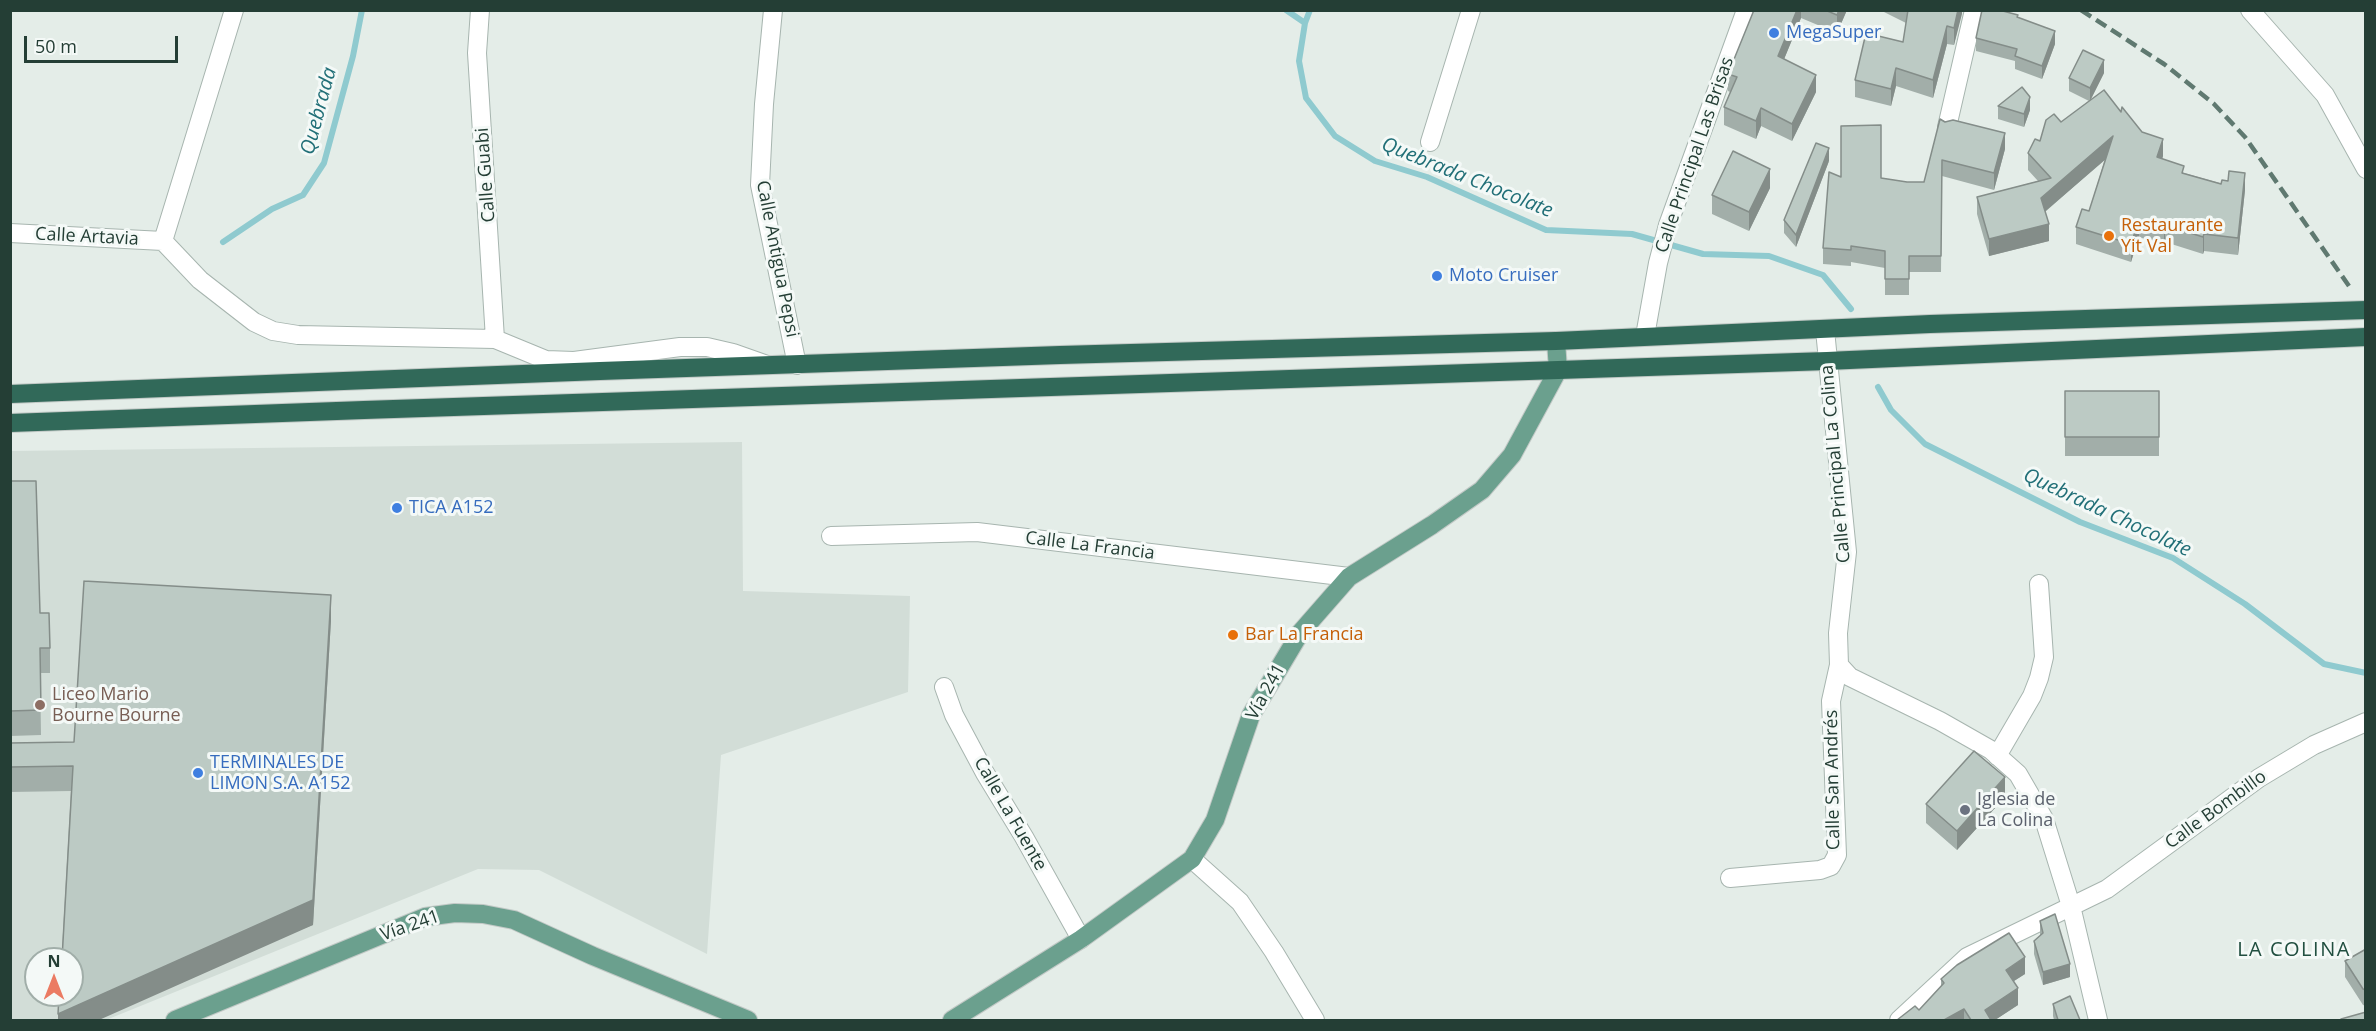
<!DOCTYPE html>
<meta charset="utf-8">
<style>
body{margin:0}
#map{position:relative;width:2376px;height:1031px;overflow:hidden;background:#e4ede8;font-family:"Open Sans",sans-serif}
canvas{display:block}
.frame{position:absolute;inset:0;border:12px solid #243e35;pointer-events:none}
.north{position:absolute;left:24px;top:947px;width:60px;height:60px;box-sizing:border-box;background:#f4f9f7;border:2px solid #a1aea9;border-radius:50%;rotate:0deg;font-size:16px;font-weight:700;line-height:24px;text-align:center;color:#243e35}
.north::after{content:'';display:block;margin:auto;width:21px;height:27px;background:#eb7b63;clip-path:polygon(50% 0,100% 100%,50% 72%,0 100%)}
.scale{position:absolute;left:24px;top:36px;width:154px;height:27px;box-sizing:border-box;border:3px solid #243e35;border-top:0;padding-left:8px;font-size:18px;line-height:21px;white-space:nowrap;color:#243e35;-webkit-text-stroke:4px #f4f9f7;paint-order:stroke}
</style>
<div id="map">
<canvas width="2376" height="1031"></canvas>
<div class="frame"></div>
<div class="north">N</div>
<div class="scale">50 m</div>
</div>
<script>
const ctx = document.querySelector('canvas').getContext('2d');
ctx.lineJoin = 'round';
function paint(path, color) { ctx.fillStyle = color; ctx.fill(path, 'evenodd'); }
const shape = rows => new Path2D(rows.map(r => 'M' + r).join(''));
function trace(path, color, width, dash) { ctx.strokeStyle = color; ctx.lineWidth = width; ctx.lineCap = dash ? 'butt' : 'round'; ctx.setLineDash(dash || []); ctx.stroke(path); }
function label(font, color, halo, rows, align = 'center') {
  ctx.font = font + ' "Open Sans",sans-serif'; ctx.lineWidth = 6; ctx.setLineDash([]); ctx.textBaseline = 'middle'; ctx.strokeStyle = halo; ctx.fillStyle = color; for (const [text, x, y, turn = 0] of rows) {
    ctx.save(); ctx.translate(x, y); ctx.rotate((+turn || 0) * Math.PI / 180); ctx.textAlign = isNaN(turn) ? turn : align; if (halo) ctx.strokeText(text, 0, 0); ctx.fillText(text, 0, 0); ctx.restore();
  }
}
paint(shape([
 [742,442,743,591,910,596,908,692,721,755,707,954,539,870,478,869,106,1020,11,1020,10,451],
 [36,959,72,959,72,995,36,995]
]), '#d2ddd7');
trace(shape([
 [1286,10,1305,23],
 [1310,10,1305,23,1299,61,1306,98,1335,136,1375,161,1427,177,1546,230,1632,234,1703,254,1769,256,1823,275,1851,309],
 [223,242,272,209,303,195,324,163,353,56,362,10],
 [1878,387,1891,410,1925,444,2080,522,2173,558,2245,604,2324,664,2366,673]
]), '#8fcacf', 6);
const minor = shape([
 [234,10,163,241,200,280,254,322,273,331,298,335,495,339,546,360,574,361,680,347,707,347,733,353,767,365],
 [480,10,477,53,495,339],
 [773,10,764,104,760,185,797,365],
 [2250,10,2325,95,2366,169],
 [1947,127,1974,10],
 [1430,142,1471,10],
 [10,233,163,241],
 [1825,330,1847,552,1838,633,1839,665,1850,677,1940,721,1991,750,2018,774,2044,819,2071,906,2098,1020],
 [1645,336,1658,263,1668,225,1746,10],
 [831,536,977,532,1349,577],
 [944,687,954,715,985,773,1024,837,1081,939],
 [1997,756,2032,696,2039,678,2044,657,2039,584],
 [1192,859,1240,902,1274,952,1315,1020],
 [1730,878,1820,870,1831,866,1837,855,1831,701,1839,665],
 [1899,1020,1967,957,2107,889,2259,778,2314,745,2366,722]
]);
const major = shape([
 [175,1020,425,917,455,913,483,914,514,920,593,956,748,1020],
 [952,1020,1081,939,1192,859,1215,820,1251,715,1300,633,1349,577,1432,525,1482,490,1512,455,1558,370,1556,341]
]);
const highway = shape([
 [10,394,600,371,1060,355,1556,341,1930,324,2366,310],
 [10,423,364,410,1827,361,2366,337]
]);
trace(minor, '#a7b5af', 20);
trace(major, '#c2c9c6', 20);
trace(highway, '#c2c9c6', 20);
trace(minor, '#fff', 18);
trace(major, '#6ba08e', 18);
trace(highway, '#316959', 18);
trace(shape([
 [2081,10,2164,64,2214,104,2245,137,2349,286]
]), '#5f7970', 4.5, [12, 6]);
paint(shape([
 [1754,10,1847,10,1837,33,1801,18,1784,59,1816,92,1792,141,1761,126,1756,139,1724,125,1724,107,1730,92,1728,91,1728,74],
 [1880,10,1962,10,1954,45,1947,44,1933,98,1896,86,1891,106,1855,97,1855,80,1903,42,1906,23],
 [2018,17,2055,44,2042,79,2015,69,2015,61,1976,51,1976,38],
 [2104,73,2091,99,2121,112,2142,132,2163,156,2162,159,2184,173,2245,190,2238,255,2204,251,2203,254,2165,242,2164,245,2139,237,2131,262,2076,244,2076,227,2089,211,2105,159,2045,212,2049,241,1989,256,1977,214,1977,197,2038,181,2028,170,2028,153,2061,122,2089,101,2069,91,2069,78],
 [1998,106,2030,110,2024,127,1998,119],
 [1940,119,2005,149,1994,190,1942,176,1941,272,1909,272,1909,295,1885,295,1885,268,1851,262,1851,266,1823,264,1823,248,1841,177,1881,178,1907,182,1924,182],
 [1829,161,1796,247,1784,233,1784,220],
 [1770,188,1749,231,1712,214,1712,195],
 [2065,391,2159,391,2159,456,2065,456],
 [10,481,40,613,50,648,50,673,40,673,41,735,10,736],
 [331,620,313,925,58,1020,71,791,10,792,10,743,74,742],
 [2005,797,1957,850,1926,823,1926,804],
 [2040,921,2070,977,2043,985,2034,954,2034,941,2040,936],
 [2366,949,2366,1006,2363,1005,2345,977,2345,961],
 [2025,974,2014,981,2018,1005,1995,1020,1897,1020,1919,1010,1941,986,1941,979],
 [2053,1004,2080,1020,2054,1020,2053,1016]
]), '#a2aea9');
paint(shape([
 [1797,10,1801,10,1801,18,1778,74,1778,56],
 [1839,10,1847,10,1837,33,1837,15],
 [1958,10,1962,10,1962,14,1954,45,1954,28],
 [1947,26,1947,44,1933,98,1933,80],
 [2055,31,2055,44,2042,79,2042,66],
 [2104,60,2104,73,2090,101,2090,88],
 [1896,68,1896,86,1891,106,1891,89],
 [1816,75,1816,92,1792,141,1792,124],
 [2030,97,2030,110,2024,127,2024,114],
 [1761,108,1761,126,1756,139,1756,121],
 [2005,133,2005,149,1994,190,1994,173],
 [2113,136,2113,153,2041,215,2041,198],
 [2163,139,2163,156,2157,175,2157,157],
 [1829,148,1829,161,1796,247,1796,235],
 [1770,169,1770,188,1749,231,1749,212],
 [2245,173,2245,190,2238,255,2238,238],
 [2139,220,2139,237,2131,262,2131,244],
 [2049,224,2049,241,1989,256,1989,239],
 [2165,225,2165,242,2164,245,2164,228],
 [2204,234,2204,251,2203,254,2203,237],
 [331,595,331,620,313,925,99,1020,58,1020,58,1014],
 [2005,777,2005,797,1957,850,1957,831],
 [2025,957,2025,974,2006,986,2006,970],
 [2070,964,2070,977,2043,985,2043,972],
 [2018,988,2018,1005,1995,1020,1985,1020,1985,1010],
 [1964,1009,1964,1020,1944,1020]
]), '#848d89');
const building = shape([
 [1754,10,1797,10,1778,56,1816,75,1792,124,1761,108,1756,121,1724,107,1737,77,1728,74,1754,10],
 [1825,10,1839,10,1837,15,1825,10],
 [1908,10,1958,10,1954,28,1947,26,1933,80,1896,68,1891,89,1855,80,1866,33,1903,42,1908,10],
 [1982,10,1999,10,2018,15,2017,17,2055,31,2042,66,2015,56,2017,49,1976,38,1982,10],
 [2083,50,2104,60,2090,88,2069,78,2083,50],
 [2022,87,2030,97,2024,114,1998,106,2022,87],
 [2104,90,2121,112,2122,107,2142,132,2163,139,2157,157,2184,166,2182,173,2221,184,2222,180,2228,181,2229,171,2245,173,2238,238,2204,234,2203,237,2165,225,2164,228,2139,220,2131,244,2076,227,2082,209,2089,211,2113,136,2041,198,2049,224,1989,239,1977,197,2051,178,2028,153,2035,139,2040,141,2046,120,2054,114,2061,122,2104,90],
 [1940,119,1945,122,1953,120,2005,133,1994,173,1942,160,1941,256,1909,256,1909,279,1885,279,1885,251,1851,246,1851,250,1823,248,1829,172,1841,177,1841,126,1881,125,1881,178,1907,182,1924,182,1940,119],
 [1816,143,1829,148,1796,235,1784,220,1816,143],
 [1733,151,1770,169,1749,212,1712,195,1733,151],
 [2065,391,2159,391,2159,437,2065,437,2065,391],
 [10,481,36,481,40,613,49,613,50,648,40,648,41,710,10,711,10,481],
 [84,581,331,595,313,900,58,1014,59,995,72,995,72,959,62,959,73,766,10,767,10,743,74,742,84,581],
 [1974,751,2005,777,1957,831,1926,804,1974,751],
 [2055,914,2070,964,2043,972,2034,941,2043,933,2040,921,2055,914],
 [2009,933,2025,957,2006,970,2018,988,1985,1010,1991,1020,1971,1020,1964,1009,1944,1020,1897,1020,1915,1006,1919,1010,1944,983,1941,979,1957,965,2009,933],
 [2366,949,2366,990,2363,989,2345,961,2366,949],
 [2070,996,2080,1020,2058,1020,2053,1004,2070,996],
 [2366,1012,2366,1020,2341,1020,2341,1019,2366,1012]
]);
paint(building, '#bccac4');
trace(building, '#848d89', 1.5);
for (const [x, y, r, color] of [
 [1774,33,6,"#3f7fe0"],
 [2109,236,6,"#e8710a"],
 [1437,276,6,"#3f7fe0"],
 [397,508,6,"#3f7fe0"],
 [1233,635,6,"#e8710a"],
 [40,705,6,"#8d6e63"],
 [198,773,6,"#3f7fe0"],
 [1965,810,6,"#6b7280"]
]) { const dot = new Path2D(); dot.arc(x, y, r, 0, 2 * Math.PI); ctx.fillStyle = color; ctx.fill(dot); trace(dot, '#f4f9f7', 2); }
label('18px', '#366cbe', '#f4f9f7', [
 ["MegaSuper",1786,33],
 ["Moto Cruiser",1449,276],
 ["TICA A152",409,508],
 ["TERMINALES DE",210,763],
 ["LIMON S.A. A152",210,784]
], 'left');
label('18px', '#243e35', '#f4f9f7', [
 ["Calle Principal Las Brisas",1695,155,-71],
 ["Calle Guabi",486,175,-94],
 ["Calle Artavia",87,237,3],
 ["Calle Antigua Pepsi",777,259,79],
 ["Calle Principal La Colina",1836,464,-95],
 ["Calle La Francia",1090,546,7],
 ["Vía 241",1266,692,-61],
 ["Calle San Andrés",1833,780,-91],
 ["Calle Bombillo",2216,810,-36],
 ["Calle La Fuente",1010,814,60],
 ["Vía 241",410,926,-19]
]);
label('18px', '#c56008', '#f4f9f7', [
 ["Restaurante",2121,226],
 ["Yit Val",2121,247],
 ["Bar La Francia",1245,635]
], 'left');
label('18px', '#785e54', '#f4f9f7', [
 ["Liceo Mario",52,695],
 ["Bourne Bourne",52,716]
], 'left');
label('18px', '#5b616d', '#f4f9f7', [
 ["Iglesia de",1977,800],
 ["La Colina",1977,821]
], 'left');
label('italic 20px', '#216f77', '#f4f9f7', [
 ["Quebrada",319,111,-75],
 ["Quebrada Chocolate",1467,178,22],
 ["Quebrada Chocolate",2107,513,25]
]);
ctx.letterSpacing = '1.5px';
label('20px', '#214f40', '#f4f9f7', [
 ["LA COLINA",2294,950]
]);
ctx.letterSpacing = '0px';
</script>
